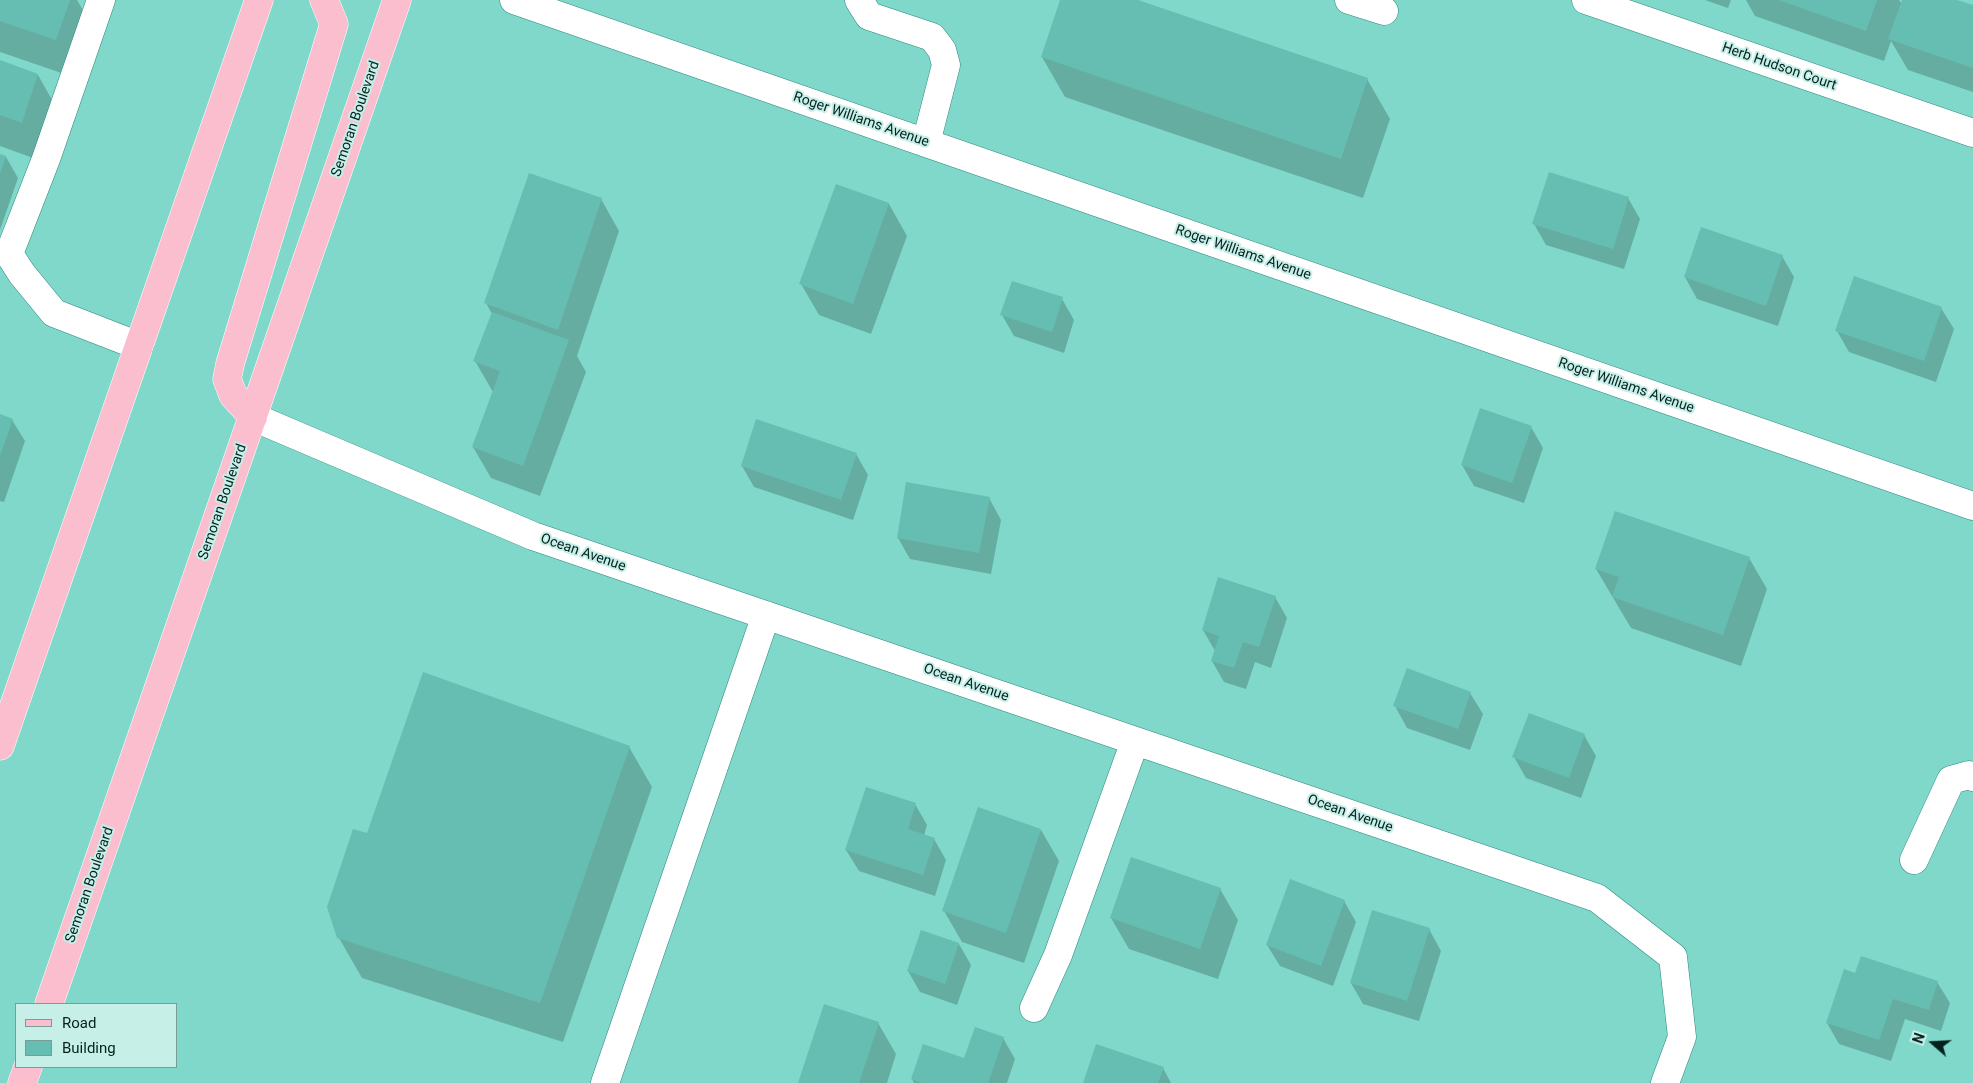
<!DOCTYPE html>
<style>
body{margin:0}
#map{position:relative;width:1973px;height:1083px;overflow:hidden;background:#7fd8ca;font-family:Roboto,sans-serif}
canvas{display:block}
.legend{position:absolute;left:15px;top:1003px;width:162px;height:65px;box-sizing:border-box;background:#c6efe8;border:1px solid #789d97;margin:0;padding:6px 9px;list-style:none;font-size:15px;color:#04211e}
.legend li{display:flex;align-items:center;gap:10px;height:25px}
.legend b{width:25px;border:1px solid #789d97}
.north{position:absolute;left:1908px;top:1018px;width:50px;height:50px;-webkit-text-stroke:4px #c6efe8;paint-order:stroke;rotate:289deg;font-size:14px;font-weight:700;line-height:20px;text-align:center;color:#04211e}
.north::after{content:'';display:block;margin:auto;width:18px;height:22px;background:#04211e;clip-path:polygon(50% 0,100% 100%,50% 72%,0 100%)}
</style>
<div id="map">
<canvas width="1973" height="1083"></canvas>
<ul class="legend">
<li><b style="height:6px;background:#fbbece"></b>Road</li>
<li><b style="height:14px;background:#65beb1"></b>Building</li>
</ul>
<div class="north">N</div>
</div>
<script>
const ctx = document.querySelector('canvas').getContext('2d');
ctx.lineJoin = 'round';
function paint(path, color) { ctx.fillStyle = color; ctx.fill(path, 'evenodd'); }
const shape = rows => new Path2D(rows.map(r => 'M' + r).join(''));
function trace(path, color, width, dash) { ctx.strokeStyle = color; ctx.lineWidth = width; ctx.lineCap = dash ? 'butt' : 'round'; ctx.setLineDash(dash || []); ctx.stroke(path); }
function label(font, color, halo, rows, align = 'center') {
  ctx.font = font + ' Roboto,sans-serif'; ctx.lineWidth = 4; ctx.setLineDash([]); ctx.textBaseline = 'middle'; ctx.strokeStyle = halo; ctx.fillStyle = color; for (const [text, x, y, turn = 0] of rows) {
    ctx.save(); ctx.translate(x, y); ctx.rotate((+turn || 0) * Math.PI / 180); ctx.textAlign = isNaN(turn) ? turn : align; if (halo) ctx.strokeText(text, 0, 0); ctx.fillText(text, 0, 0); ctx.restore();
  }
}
paint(shape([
 [0,0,77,0,95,31,79,79,0,52],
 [1061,0,1134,0,1367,79,1390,119,1363,198,1065,97,1042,57],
 [1705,0,1731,0,1728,8],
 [1746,0,1899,0,1902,4,1903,0,1954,0,1973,7,1973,92,1908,70,1891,41,1884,61,1755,16],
 [0,62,38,75,60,114,44,162,0,146],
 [0,155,6,157,18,178,0,230],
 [837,185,889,204,907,236,871,334,819,315,801,284],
 [1628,198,1640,219,1624,269,1546,245,1534,224],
 [601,199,619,231,577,356,586,372,540,496,491,478,473,447,493,392,475,361,492,314,486,303],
 [1782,256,1794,277,1778,326,1697,299,1685,277],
 [1062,299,1074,320,1064,353,1014,336,1002,315],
 [1941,308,1954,329,1936,382,1849,352,1837,331],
 [0,415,12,420,25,441,4,502,0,501],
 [1531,427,1543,448,1524,503,1474,486,1462,465],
 [856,454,868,475,853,520,754,487,742,466],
 [989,498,1001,520,991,574,910,559,898,538],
 [1749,558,1767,589,1741,666,1631,628,1596,569],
 [1275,597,1287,618,1271,668,1255,662,1246,689,1224,682,1212,661,1215,651,1203,630],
 [1470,693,1483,714,1470,750,1407,728,1395,706],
 [1584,735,1596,756,1581,798,1526,778,1514,757],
 [629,747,652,787,563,1042,362,978,339,938,368,834],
 [915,804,927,825,924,836,934,839,946,860,935,896,859,871,846,850],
 [1041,830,1059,861,1024,963,962,942,944,911],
 [1220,889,1238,920,1218,979,1129,949,1111,918],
 [1344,901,1356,922,1333,986,1280,966,1267,945],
 [1429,929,1441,951,1419,1021,1363,1004,1351,983],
 [959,944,971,965,957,1005,920,992,908,971],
 [1856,974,1937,982,1950,1003,1941,1031,1905,1019,1891,1061,1839,1044,1827,1023],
 [878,1023,896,1054,887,1083,799,1083],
 [1003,1038,1015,1059,1007,1083,914,1083,912,1079,965,1059],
 [1163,1068,1171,1083,1084,1083]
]), '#0003');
paint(shape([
 [0,0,70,0,56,40,0,21],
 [1060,0,1138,0,1368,78,1341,159,1041,57],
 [1779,0,1877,0,1866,31],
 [1902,0,1957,0,1973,5,1973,68,1888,39],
 [0,60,38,74,22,123,0,115],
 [0,154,6,156,0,174],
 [1549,172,1629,197,1613,249,1532,224],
 [529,173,602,198,558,330,484,303],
 [836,184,889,203,853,304,799,284],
 [1701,227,1783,255,1766,306,1684,277],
 [1854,276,1942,307,1924,361,1835,331],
 [1012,281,1063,297,1052,332,1000,315],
 [492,312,569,340,523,466,472,447,500,371,473,361],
 [1480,408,1532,426,1512,483,1461,465],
 [0,414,13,419,0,456],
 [756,419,857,453,841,500,741,466],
 [906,482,990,497,979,553,897,538],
 [1615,511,1750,557,1723,635,1612,597,1619,577,1595,569],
 [1218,577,1276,596,1259,647,1243,642,1234,668,1211,661,1219,636,1202,630],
 [1407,668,1471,692,1458,729,1393,706],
 [423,672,630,746,540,1003,337,938,327,907,353,829,367,833],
 [1529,713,1585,734,1569,778,1512,757],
 [866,787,916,803,908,829,935,838,923,875,845,850],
 [978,807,1041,829,1006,933,942,911],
 [1131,857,1221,888,1200,949,1110,918],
 [1290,879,1345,900,1321,966,1266,945],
 [1372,910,1430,928,1407,1001,1350,983],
 [921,930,959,943,945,984,907,971],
 [1861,956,1938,981,1929,1010,1893,999,1879,1040,1826,1023,1844,969,1855,973],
 [824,1004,879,1022,859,1083,798,1083],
 [975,1027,1004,1037,988,1083,922,1083,911,1079,923,1044,964,1058],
 [1096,1044,1164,1067,1158,1083,1083,1083]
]), '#65beb1');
const minor = shape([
 [101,0,46,159,9,254,22,274,54,313,139,346],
 [514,0,1973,506],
 [859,0,869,16,932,37,942,50,946,65,926,143],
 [1349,0,1384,11],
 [1586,0,1973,133],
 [253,417,533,536,1597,898,1673,957,1682,1037,1665,1083],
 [1914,860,1951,780,1969,775,1973,777],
 [1034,1008,1058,955,1135,741],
 [605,1083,766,615]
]);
const major = shape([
 [253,417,233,395,227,379,230,364,334,24,324,0],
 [0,746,259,0],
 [49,1004,397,0],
 [22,1083,28,1067]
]);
trace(minor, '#2b897e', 29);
trace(major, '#fff', 29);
trace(minor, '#fff', 28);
trace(major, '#fbbece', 28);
label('14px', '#04211e', '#c6efe8', [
 ["Herb Hudson Court",1779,67,19],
 ["Semoran Boulevard",356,119,-71],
 ["Roger Williams Avenue",861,120,19],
 ["Roger Williams Avenue",1243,253,19],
 ["Roger Williams Avenue",1626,386,19],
 ["Semoran Boulevard",223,502,-71],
 ["Ocean Avenue",583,553,19],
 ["Ocean Avenue",966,683,19],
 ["Ocean Avenue",1350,814,19],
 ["Semoran Boulevard",90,885,-71]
]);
</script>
